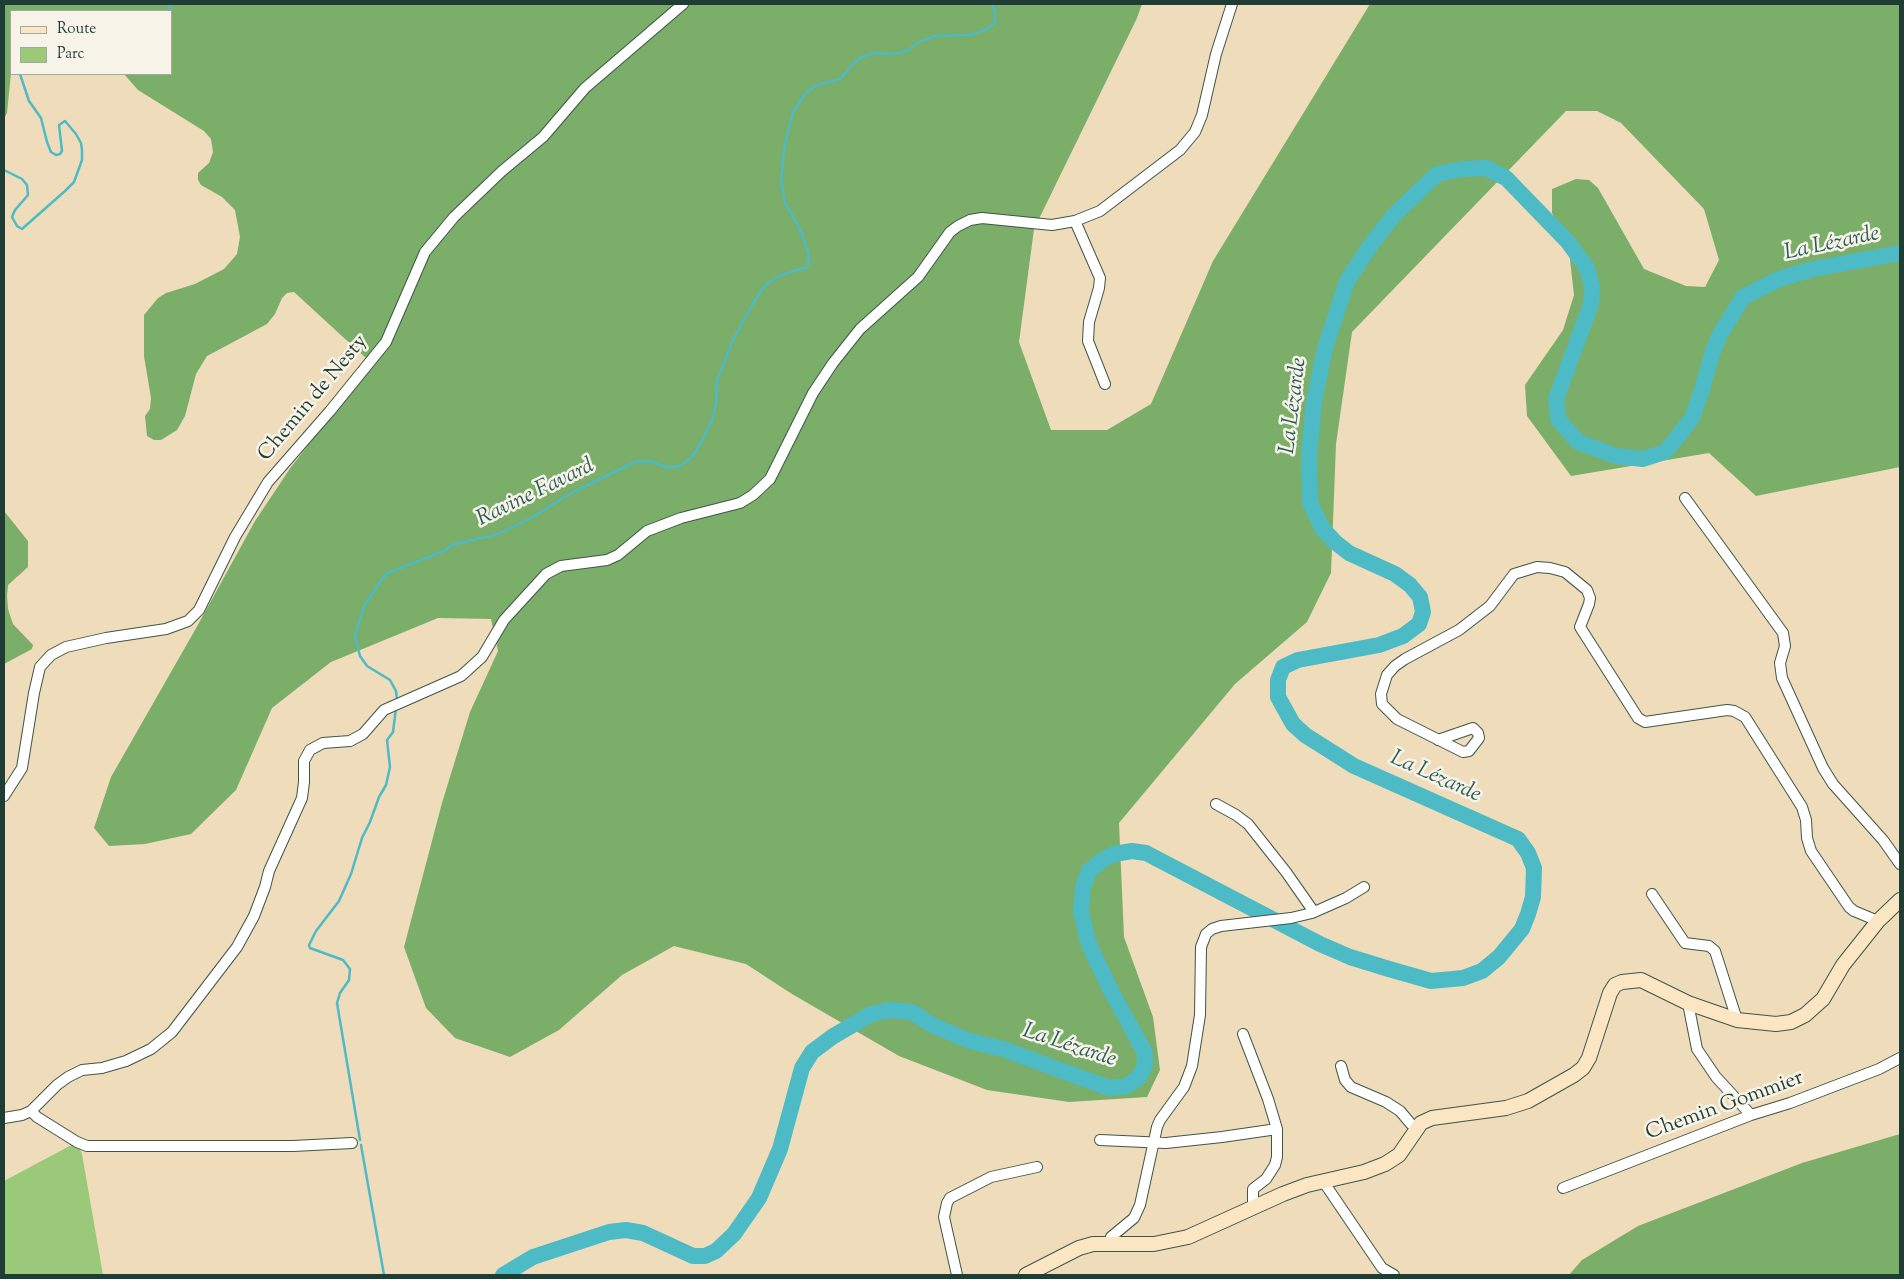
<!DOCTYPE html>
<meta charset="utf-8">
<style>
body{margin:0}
#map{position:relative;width:1904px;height:1279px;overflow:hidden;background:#eedcba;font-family:"Sorts Mill Goudy",serif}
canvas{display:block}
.frame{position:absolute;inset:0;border:5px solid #1f3d34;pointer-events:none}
.legend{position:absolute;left:10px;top:10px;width:162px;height:65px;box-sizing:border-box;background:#f7f3e8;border:1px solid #a1aaa0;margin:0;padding:6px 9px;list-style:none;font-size:15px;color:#1f3d34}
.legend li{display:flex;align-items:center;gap:10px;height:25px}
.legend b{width:25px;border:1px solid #a1aaa0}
</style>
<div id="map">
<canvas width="1904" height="1279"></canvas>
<div class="frame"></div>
<ul class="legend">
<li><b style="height:6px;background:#fbe6c4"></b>Route</li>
<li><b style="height:14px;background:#9aca79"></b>Parc</li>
</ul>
</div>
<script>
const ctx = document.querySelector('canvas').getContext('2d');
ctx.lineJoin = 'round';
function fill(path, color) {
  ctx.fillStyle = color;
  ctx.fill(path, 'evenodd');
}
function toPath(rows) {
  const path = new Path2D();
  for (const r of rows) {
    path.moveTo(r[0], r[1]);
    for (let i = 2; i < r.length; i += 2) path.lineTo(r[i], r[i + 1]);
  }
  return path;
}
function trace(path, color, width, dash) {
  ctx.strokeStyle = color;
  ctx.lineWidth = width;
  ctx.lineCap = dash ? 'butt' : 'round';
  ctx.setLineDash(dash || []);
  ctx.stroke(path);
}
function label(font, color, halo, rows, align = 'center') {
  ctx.font = font + ' "Sorts Mill Goudy",serif';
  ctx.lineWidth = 5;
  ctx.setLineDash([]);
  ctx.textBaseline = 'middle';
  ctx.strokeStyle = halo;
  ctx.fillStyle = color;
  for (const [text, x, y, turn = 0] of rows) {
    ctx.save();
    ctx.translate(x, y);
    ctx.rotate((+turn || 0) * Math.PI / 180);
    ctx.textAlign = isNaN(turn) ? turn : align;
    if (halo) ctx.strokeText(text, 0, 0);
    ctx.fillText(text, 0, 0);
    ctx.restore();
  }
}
fill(toPath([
 [77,1142,82,1154,103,1275,4,1275,4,1181]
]), '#9aca79');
fill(toPath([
 [4,4,1142,4,1137,18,1034,229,1019,342,1051,430,1107,430,1151,404,1213,261,1370,4,1900,4,1900,467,1756,496,1709,453,1571,476,1527,416,1525,385,1563,330,1574,295,1568,242,1552,213,1552,189,1576,179,1589,180,1598,188,1644,269,1686,286,1705,287,1719,260,1704,209,1621,123,1597,111,1566,111,1352,332,1336,444,1331,573,1307,622,1235,684,1119,823,1124,937,1153,1017,1160,1070,1147,1097,1069,1102,987,1090,899,1056,792,994,746,964,674,946,622,975,559,1030,510,1057,455,1038,426,1008,404,947,442,803,470,712,498,651,491,619,438,618,331,662,272,708,236,790,191,834,145,844,109,846,94,828,111,777,195,630,255,521,291,467,366,371,367,359,294,292,287,293,282,298,275,314,267,324,207,356,196,374,185,416,177,430,161,440,154,440,147,436,145,416,150,409,151,398,144,356,144,315,158,298,166,293,195,284,224,269,237,254,240,237,235,210,222,197,201,185,198,180,198,173,209,163,213,152,211,139,204,131,138,90,124,74,171,74,171,11,11,11,11,73,7,113,4,119],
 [4,511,28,541,28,567,8,585,7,596,8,609,13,624,33,645,32,649,4,664],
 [1900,1134,1900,1275,1569,1275,1582,1260,1638,1226,1802,1163]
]), '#7bae69');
trace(toPath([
 [170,11,170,4],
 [4,170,22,179,27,185,28,195,15,210,12,217,17,226,22,229,65,191,74,182,82,160,82,150,81,143,76,134,65,121,59,125,62,151,60,154,56,155,51,152,47,142,41,118,29,101,20,74],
 [397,700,396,691,390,680,367,666,360,656,355,636,364,606,383,578,388,573,446,550,452,545,498,534,533,517,573,492,635,462,649,461,666,467,674,467,682,465,692,457,702,441,712,420,716,403,717,381,732,342,752,305,762,289,772,280,781,275,807,267,809,263,808,252,799,227,785,203,781,179,785,143,793,112,805,94,815,86,840,79,858,59,872,53,895,54,908,50,921,41,935,36,968,35,986,30,995,23,995,12,992,4],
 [360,1140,337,1003,340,993,349,980,350,969,343,960,310,948,309,945,316,931,339,901,351,874,362,838,370,822,379,797,386,785,390,767,387,740,393,732,396,708],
 [361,1145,384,1275]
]), '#4dbbc6', 2.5);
trace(toPath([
 [503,1275,533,1257,609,1232,626,1230,643,1233,693,1256,705,1256,716,1251,734,1234,759,1198,780,1149,802,1068,812,1052,832,1037,871,1014,890,1010,912,1012,932,1025,970,1041,1003,1049,1109,1088,1127,1086,1139,1077,1145,1065,1145,1053,1109,987,1088,942,1081,911,1083,887,1089,871,1101,861,1114,854,1132,851,1146,853,1320,944,1350,957,1389,969,1431,981,1463,978,1482,971,1499,957,1522,929,1528,914,1533,897,1534,868,1528,853,1518,839,1354,766,1305,735,1293,724,1278,697,1278,680,1283,667,1298,660,1379,645,1403,636,1419,624,1423,612,1420,597,1410,585,1395,574,1349,553,1335,542,1322,528,1310,502,1309,456,1314,402,1325,348,1347,281,1372,243,1395,214,1437,174,1463,169,1486,168,1506,178,1568,242,1587,268,1592,286,1591,304,1556,399,1558,419,1578,442,1616,456,1643,459,1665,452,1675,440,1692,418,1702,390,1711,357,1719,336,1743,297,1779,279,1813,269,1900,253]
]), '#4dbbc6', 16);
const minor = toPath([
 [1075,221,1100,278,1099,288,1089,322,1088,341,1105,384],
 [1685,498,1783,633,1785,646,1780,663,1782,678,1823,768,1833,784,1883,840,1900,864],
 [1438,740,1473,728,1478,733,1479,738,1469,751,1463,752,1397,719,1382,704,1381,694,1387,675,1395,666,1405,659,1459,630,1490,606,1514,574,1537,567,1550,568,1565,572,1587,590,1590,598,1589,604,1580,627,1638,718,1645,722,1727,710,1734,711,1745,717,1802,807,1806,820,1807,838,1811,851,1849,907,1854,911,1878,921],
 [4,796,22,768,34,693,40,667,51,655,66,647,106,638,166,629,188,621,199,610,235,537,268,482,330,411,386,342,425,252,454,217,502,171,543,137,585,88,683,4],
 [1216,804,1236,815,1248,824,1286,872,1314,912],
 [1652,894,1685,943,1709,946,1715,951,1737,1020],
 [1688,1003,1697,1049,1716,1077,1751,1115],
 [1243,1034,1268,1099,1277,1129,1277,1157,1275,1165,1266,1179,1253,1189,1253,1209],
 [1341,1066,1345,1080,1351,1087,1386,1102,1400,1111,1411,1124,1418,1128],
 [31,1111,37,1117,77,1142,87,1146,293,1146,352,1143],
 [4,1118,22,1115,31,1111,57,1085,68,1077,82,1070,102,1068,126,1061,151,1049,172,1032,237,947,254,916,265,887,269,871,302,798,304,782,304,761,310,750,323,743,350,741,363,734,384,710,461,676,482,657,504,620,546,574,561,566,607,560,618,555,647,531,681,518,740,503,753,495,770,479,813,393,833,363,860,329,918,277,950,232,958,226,970,220,982,218,1052,225,1075,221,1100,211,1180,150,1195,132,1202,115,1216,54,1232,4],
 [1100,1140,1166,1143,1222,1137,1277,1129],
 [1323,1181,1382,1268,1394,1275],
 [1563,1188,1751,1115,1790,1103,1879,1069,1900,1058],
 [1109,1243,1111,1237,1134,1218,1140,1205,1157,1127,1160,1120,1184,1087,1192,1066,1200,1015,1201,947,1206,934,1212,929,1221,926,1291,918,1312,913,1346,898,1364,887],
 [957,1275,944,1217,947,1203,950,1198,991,1177,1037,1167]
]);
const secondary = toPath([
 [1026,1275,1079,1248,1093,1244,1154,1244,1188,1237,1283,1194,1307,1185,1364,1172,1385,1164,1399,1155,1421,1123,1432,1118,1506,1108,1528,1101,1574,1075,1583,1068,1589,1058,1610,993,1615,985,1622,982,1641,980,1688,1003,1737,1020,1776,1024,1791,1022,1805,1015,1823,999,1843,965,1878,921,1900,900]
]);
trace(minor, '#3e5548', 12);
trace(secondary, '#3e5548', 16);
trace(minor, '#fff', 10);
trace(secondary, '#fbe6c4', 14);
label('21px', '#1f3d34', '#f7f3e8', [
 ["Chemin de Nesty",314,399,-50],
 ["Chemin Gommier",1725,1107,-20]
]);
label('italic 22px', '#2a5c58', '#f7f3e8', [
 ["La Lézarde",1832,245,-12],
 ["La Lézarde",1295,406,-83],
 ["Ravine Favard",536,494,-26],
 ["La Lézarde",1435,778,24],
 ["La Lézarde",1069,1047,18]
]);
</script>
